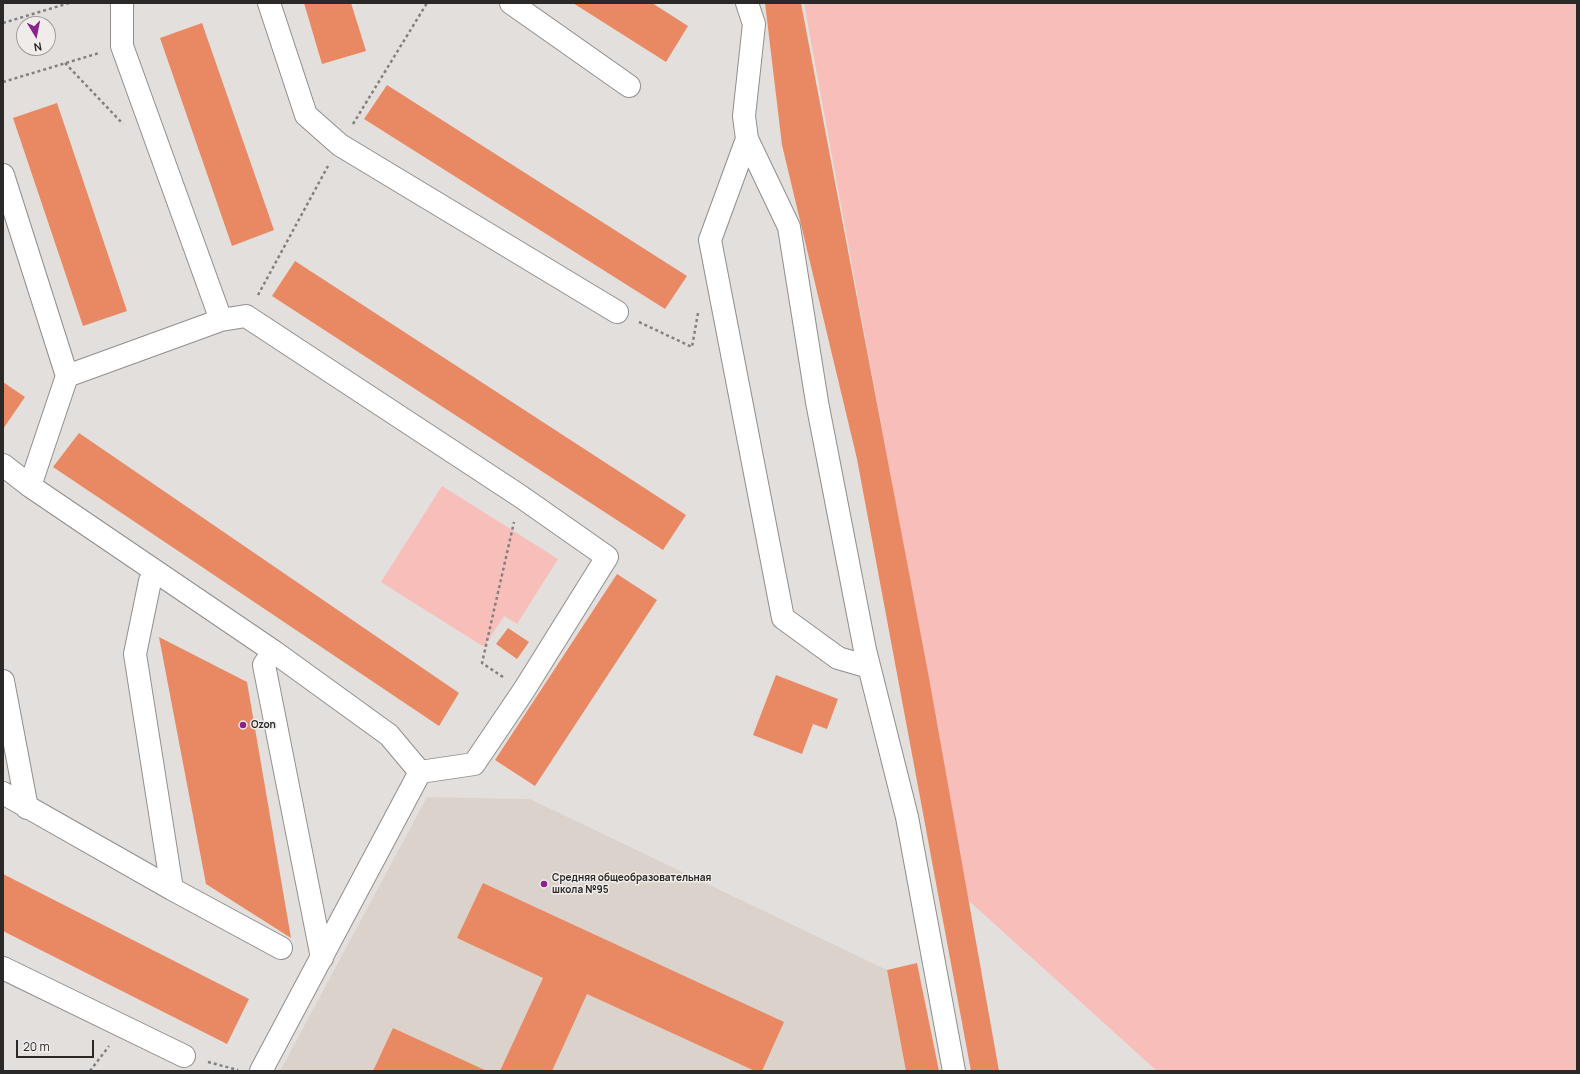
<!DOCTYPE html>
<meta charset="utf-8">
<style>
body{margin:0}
#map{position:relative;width:1580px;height:1074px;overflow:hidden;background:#e2dfdd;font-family:Manrope,sans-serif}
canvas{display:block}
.frame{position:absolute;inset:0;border:4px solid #2a2928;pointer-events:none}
.north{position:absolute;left:16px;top:16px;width:40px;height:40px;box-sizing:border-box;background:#efecea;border:1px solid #a09e9c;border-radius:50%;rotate:170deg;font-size:11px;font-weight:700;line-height:16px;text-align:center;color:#2a2928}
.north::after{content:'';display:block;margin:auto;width:14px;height:18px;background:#89248b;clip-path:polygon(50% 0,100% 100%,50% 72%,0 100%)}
.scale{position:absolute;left:16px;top:1040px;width:78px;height:18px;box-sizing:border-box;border:2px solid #2a2928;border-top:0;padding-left:5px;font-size:12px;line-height:14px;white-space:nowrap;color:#2a2928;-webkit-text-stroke:3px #efecea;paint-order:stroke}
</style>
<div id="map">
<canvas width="1580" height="1074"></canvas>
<div class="frame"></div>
<div class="north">N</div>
<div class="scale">20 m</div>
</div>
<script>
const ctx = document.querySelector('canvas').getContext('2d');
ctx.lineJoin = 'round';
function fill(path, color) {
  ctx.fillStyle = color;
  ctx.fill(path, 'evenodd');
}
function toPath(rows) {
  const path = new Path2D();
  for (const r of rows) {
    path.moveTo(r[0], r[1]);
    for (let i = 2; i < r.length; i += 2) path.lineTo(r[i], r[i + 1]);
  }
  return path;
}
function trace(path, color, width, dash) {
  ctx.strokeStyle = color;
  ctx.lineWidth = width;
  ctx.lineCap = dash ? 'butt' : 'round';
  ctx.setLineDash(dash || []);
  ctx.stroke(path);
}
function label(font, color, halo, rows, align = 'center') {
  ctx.font = font + ' Manrope,sans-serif';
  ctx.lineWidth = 3;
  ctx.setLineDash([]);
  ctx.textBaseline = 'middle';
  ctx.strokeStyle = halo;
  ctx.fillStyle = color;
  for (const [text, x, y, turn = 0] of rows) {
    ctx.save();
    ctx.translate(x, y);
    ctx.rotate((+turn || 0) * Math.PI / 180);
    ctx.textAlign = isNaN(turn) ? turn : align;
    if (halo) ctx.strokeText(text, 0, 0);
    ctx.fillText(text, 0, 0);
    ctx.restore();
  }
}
fill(toPath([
 [427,797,530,799,887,970,906,1071,280,1071]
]), '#dbd3cb');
fill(toPath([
 [804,3,1577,3,1577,1071,1157,1071,968,900],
 [442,486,558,559,517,624,504,616,484,647,381,582]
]), '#f8beb9');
fill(toPath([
 [304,3,351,3,366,51,322,64],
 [573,3,652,3,688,26,666,62],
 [765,3,801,3,929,678,999,1071,971,1071,857,459,782,145],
 [202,23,274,230,232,246,160,38],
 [387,85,687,276,665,309,364,119],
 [57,103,127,311,83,326,13,118],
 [295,261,686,515,663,550,272,296],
 [3,382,25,397,3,429],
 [79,433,459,693,439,726,53,467],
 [617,574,657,600,535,786,495,760],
 [508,628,529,642,517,659,496,644],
 [159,637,247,682,291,938,206,884],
 [776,675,838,699,827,729,813,724,802,754,753,735],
 [3,874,249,999,227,1044,3,931],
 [483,883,784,1022,762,1071,755,1071,587,994,552,1071,500,1071,543,978,457,938],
 [917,963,939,1071,906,1071,887,970],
 [393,1028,487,1071,373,1071]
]), '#e98963');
const minor = toPath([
 [122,3,122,46,221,320,246,316,520,496,607,557,524,690,474,764,420,772],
 [269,3,306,115,340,145,617,312],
 [511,3,629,86],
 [747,3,754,24,744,116,747,139,789,227,817,402,865,650,907,817,954,1071],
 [747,139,710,240,783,618,838,658,869,667],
 [3,175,67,376,221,320],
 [67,376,30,486,273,651,389,735,420,772,261,1071],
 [3,465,30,486],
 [156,572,150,581,135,654,172,889,281,948],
 [273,651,264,665,322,958],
 [3,681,27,808],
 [3,793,172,889],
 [3,968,184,1056]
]);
trace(minor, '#918e8c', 24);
trace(toPath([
 [3,23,69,3],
 [65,63,123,124],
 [3,82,99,53],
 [353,124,427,3],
 [258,295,328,166],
 [639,322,692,347,698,313],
 [503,677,482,663,514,522],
 [208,1062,238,1070],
 [90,1071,109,1046]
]), '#83817f', 2.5, [3, 3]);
trace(minor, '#fff', 22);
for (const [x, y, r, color] of [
 [243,725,4,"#89248b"],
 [544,884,4,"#89248b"]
]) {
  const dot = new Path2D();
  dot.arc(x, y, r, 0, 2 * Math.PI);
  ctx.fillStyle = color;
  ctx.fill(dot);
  trace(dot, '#efecea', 1.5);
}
label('bold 10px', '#2a2928', '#efecea', [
 ["Ozon",251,725],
 ["Средняя общеобразовательная",552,878],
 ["школа №95",552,890]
], 'left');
</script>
